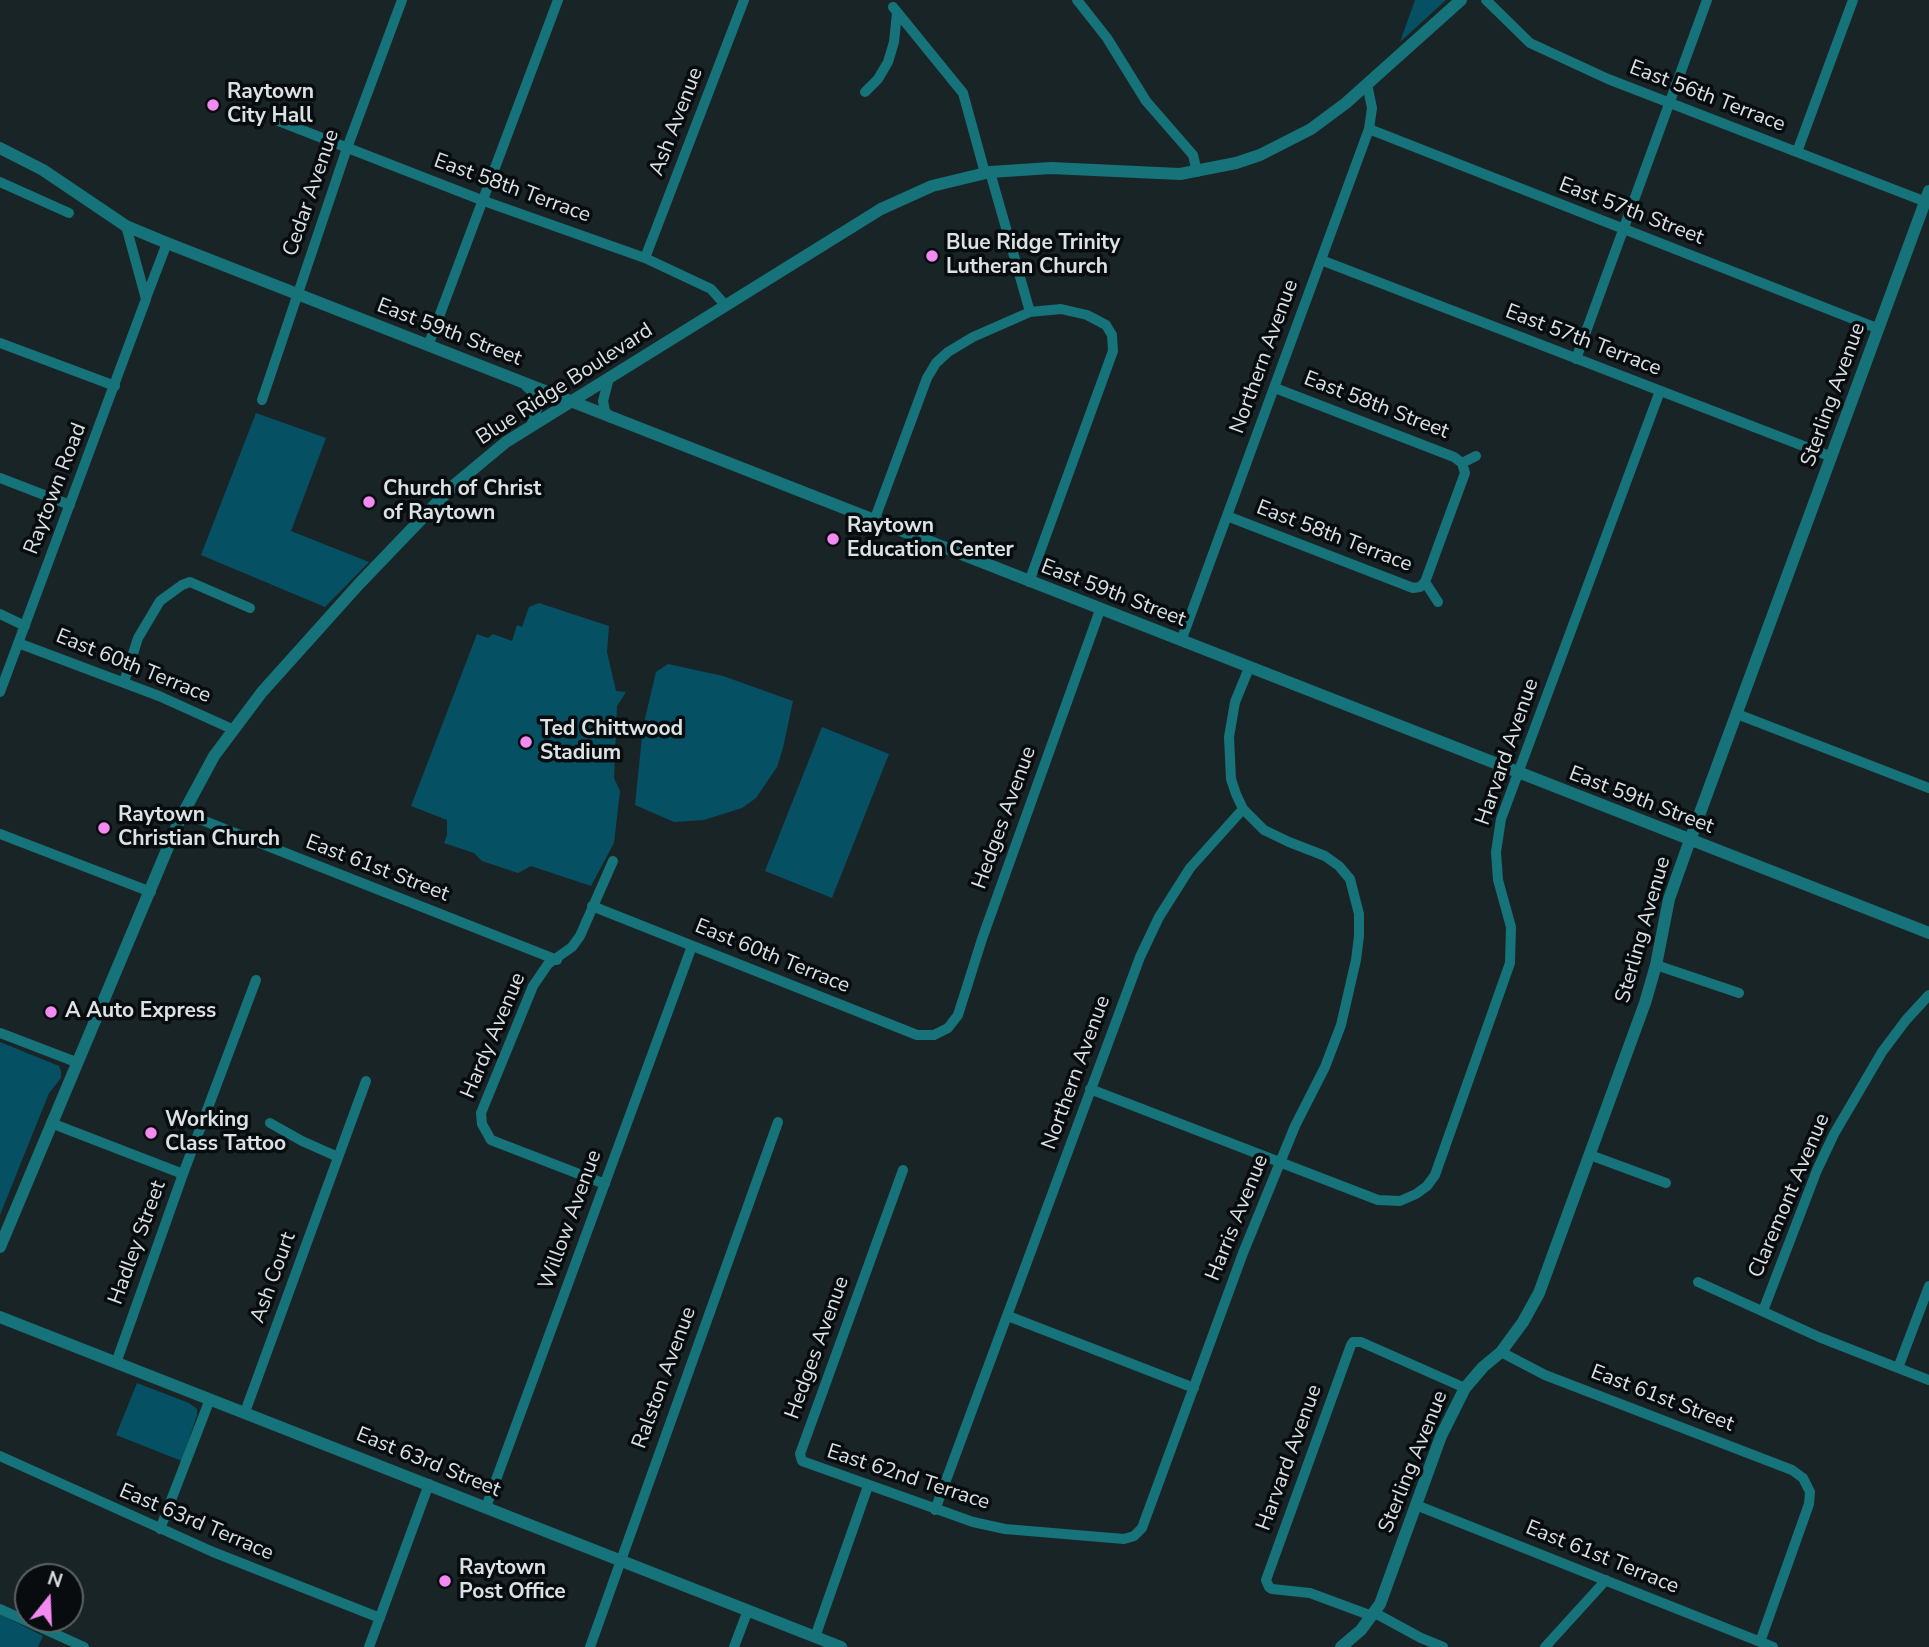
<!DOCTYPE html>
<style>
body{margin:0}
#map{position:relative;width:1929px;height:1647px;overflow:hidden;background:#192427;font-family:"Nunito Sans",sans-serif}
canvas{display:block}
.north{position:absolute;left:14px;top:1563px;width:70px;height:70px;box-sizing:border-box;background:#080c0e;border:2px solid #5c6264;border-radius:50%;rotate:18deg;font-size:19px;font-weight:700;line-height:28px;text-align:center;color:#dbe2e4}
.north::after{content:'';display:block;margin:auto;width:24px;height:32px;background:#f38af2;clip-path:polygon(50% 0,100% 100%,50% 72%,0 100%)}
</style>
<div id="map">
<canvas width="1929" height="1647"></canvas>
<div class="north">N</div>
</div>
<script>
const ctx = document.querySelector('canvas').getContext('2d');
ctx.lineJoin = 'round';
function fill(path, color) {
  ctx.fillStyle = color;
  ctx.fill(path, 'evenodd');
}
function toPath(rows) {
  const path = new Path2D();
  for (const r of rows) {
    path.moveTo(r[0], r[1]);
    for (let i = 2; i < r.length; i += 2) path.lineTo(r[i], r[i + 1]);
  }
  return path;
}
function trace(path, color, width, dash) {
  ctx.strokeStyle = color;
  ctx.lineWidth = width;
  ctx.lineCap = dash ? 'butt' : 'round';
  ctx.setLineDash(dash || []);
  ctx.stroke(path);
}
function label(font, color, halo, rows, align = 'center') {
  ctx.font = font + ' "Nunito Sans",sans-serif';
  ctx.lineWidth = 7;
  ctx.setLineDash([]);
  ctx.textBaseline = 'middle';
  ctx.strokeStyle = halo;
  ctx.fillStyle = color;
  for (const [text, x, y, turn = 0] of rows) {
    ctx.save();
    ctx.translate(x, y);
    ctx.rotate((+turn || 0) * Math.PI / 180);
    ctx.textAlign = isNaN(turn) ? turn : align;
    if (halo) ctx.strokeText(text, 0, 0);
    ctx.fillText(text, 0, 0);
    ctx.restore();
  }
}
fill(toPath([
 [1415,0,1446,0,1400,42],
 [256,413,326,438,291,531,369,562,325,607,201,555],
 [539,603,609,626,607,652,616,691,626,692,617,706,614,778,620,791,614,843,591,886,531,866,518,873,482,861,474,853,444,843,447,835,447,820,411,806,477,634,488,638,493,634,512,641,517,625,522,627,529,607],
 [668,664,723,676,793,701,783,748,777,767,756,798,742,808,704,820,674,822,635,805,643,727,656,672],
 [822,727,889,754,832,898,765,871],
 [0,1042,59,1066,61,1071,61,1078,49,1093,0,1215],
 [137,1383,189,1403,197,1409,197,1415,182,1461,116,1435],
 [0,1614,43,1636,38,1647,0,1647]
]), '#065064');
trace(toPath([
 [1077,0,1107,38,1146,101,1193,155,1197,172],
 [1486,0,1530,43,1608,79,1929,203],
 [893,7,963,93,985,173],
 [865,92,878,79,888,62,894,42,897,13],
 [276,120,484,201,645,258,711,289,726,306],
 [1369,129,1879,329],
 [1797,152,1853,0],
 [990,172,1030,312],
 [0,182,69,213],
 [645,258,744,0],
 [1321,260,1832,457],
 [146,298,167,243],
 [0,343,115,386],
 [428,346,558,0],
 [1576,359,1707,0],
 [609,378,603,401,605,411,611,418],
 [526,386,537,396,538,406,531,426],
 [1275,388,1454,457,1462,463],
 [262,400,347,148,402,0],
 [1462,463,1476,456],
 [0,478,70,505],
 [1227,516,1413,588,1420,587,1425,582],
 [874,521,927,378,936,363,948,352,973,337,1030,312,1061,309,1087,315,1106,325,1112,335,1113,351,1029,582],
 [1438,602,1425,582,1465,473,1462,463],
 [0,614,25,626],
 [1181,641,1369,129,1372,108,1367,84],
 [18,643,159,696,232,729],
 [124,682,138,638,160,601,182,585,190,582,250,608],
 [0,692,146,299,126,226],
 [1737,714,1929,788],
 [184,813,557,960],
 [0,834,151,892],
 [592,906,917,1035,934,1035,948,1028,958,1015,982,939,1100,610],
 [1656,965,1739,993],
 [0,1033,76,1062],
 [1090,1089,1378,1200,1400,1201,1416,1194,1427,1186,1435,1175,1510,963,1511,927,1498,880,1496,852,1501,819,1660,391],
 [51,1123,183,1174],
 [270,1123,302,1141,338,1157],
 [1590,1155,1666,1183],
 [903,1170,800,1454,802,1461,973,1522,1005,1529,1124,1539,1134,1536,1142,1528,1243,1253,1295,1126,1325,1067,1341,1025,1356,960,1359,936,1359,914,1350,879,1339,866,1325,856,1289,842,1264,830,1243,809,1236,794,1231,779,1229,737,1235,702,1249,668],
 [605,1184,491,1140,482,1124,481,1113,533,986,548,964,572,947,580,936,613,861],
 [1698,1282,1819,1337,1929,1380],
 [1763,1311,1817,1170,1834,1134,1882,1052,1906,1020,1929,995],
 [1008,1316,1194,1388],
 [1501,1352,1545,1375,1792,1470,1803,1478,1810,1492,1809,1504,1760,1642],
 [116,1363,183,1174,256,980],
 [1898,1368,1929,1286],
 [245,1412,366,1081],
 [0,1456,213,1552,380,1618],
 [1416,1505,1773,1647],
 [486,1507,692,946],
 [935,1510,1140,957,1159,917,1190,868,1243,809],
 [160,1529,210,1399],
 [0,1609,84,1647],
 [1375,1613,1421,1638,1443,1647],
 [1372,1616,1310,1593,1272,1589,1269,1587,1266,1580,1351,1345,1353,1342,1361,1342,1465,1388],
 [815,1637,868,1486],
 [369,1647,429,1484],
 [590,1647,778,1122],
 [734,1647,748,1610],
 [1545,1647,1606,1580]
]), '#157379', 10);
trace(toPath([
 [0,148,43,170,126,226,167,243,1929,933],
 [0,1247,179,821,214,756,262,692,359,584,453,486,506,442,881,209,932,186,990,172,1051,168,1180,174,1236,163,1260,155,1311,129,1346,103,1461,0],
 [0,1317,841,1647],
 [1341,1647,1361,1630,1380,1604,1441,1436,1465,1388,1483,1367,1501,1352,1523,1322,1539,1293,1645,1003,1656,965,1669,899,1690,840,1929,191]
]), '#157379', 12);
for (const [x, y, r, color] of [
 [213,105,7,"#f38af2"],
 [932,256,7,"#f38af2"],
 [369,502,7,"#f38af2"],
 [833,539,7,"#f38af2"],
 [526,742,7,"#f38af2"],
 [104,828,7,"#f38af2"],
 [51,1012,7,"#f38af2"],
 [151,1133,7,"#f38af2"],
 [445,1581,7,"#f38af2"]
]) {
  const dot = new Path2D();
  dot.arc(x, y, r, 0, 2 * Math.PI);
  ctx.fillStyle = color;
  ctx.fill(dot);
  trace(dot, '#080c0e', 2.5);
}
label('bold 21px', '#dbe2e4', '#080c0e', [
 ["Raytown",227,93],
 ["City Hall",227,117],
 ["Blue Ridge Trinity",946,244],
 ["Lutheran Church",946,268],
 ["Church of Christ",383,490],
 ["of Raytown",383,514],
 ["Raytown",847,527],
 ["Education Center",847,551],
 ["Ted Chittwood",540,730],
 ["Stadium",540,754],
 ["Raytown",118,816],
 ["Christian Church",118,840],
 ["A Auto Express",65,1012],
 ["Working",165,1121],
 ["Class Tattoo",165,1145],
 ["Raytown",459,1569],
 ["Post Office",459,1593]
], 'left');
label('21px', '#dbe2e4', '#080c0e', [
 ["East 56th Terrace",1707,97,21],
 ["Ash Avenue",677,122,-69],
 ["East 58th Terrace",512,189,20],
 ["Cedar Avenue",312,193,-71],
 ["East 57th Street",1631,212,21],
 ["East 59th Street",449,333,21],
 ["East 57th Terrace",1583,341,21],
 ["Northern Avenue",1265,357,-70],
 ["Blue Ridge Boulevard",565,385,-33],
 ["Sterling Avenue",1834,395,-70],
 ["East 58th Street",1376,406,21],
 ["Raytown Road",56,489,-69],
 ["East 58th Terrace",1334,537,21],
 ["East 59th Street",1113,594,21],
 ["East 60th Terrace",133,667,22],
 ["Harvard Avenue",1508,752,-71],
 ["East 59th Street",1641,801,21],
 ["Hedges Avenue",1005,818,-70],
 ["East 61st Street",377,869,21],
 ["Sterling Avenue",1644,930,-74],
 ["East 60th Terrace",772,957,22],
 ["Hardy Avenue",494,1036,-67],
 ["Northern Avenue",1077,1073,-70],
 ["Claremont Avenue",1790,1196,-67],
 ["Harris Avenue",1238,1218,-68],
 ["Willow Avenue",571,1220,-70],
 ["Hadley Street",138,1243,-70],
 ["Ash Court",274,1278,-70],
 ["Hedges Avenue",818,1348,-70],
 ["Ralston Avenue",665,1378,-70],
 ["East 61st Street",1662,1399,21],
 ["Harvard Avenue",1290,1458,-70],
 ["Sterling Avenue",1414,1462,-68],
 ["East 63rd Street",428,1463,22],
 ["East 62nd Terrace",908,1478,18],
 ["East 63rd Terrace",196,1523,23],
 ["East 61st Terrace",1602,1558,22]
]);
</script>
